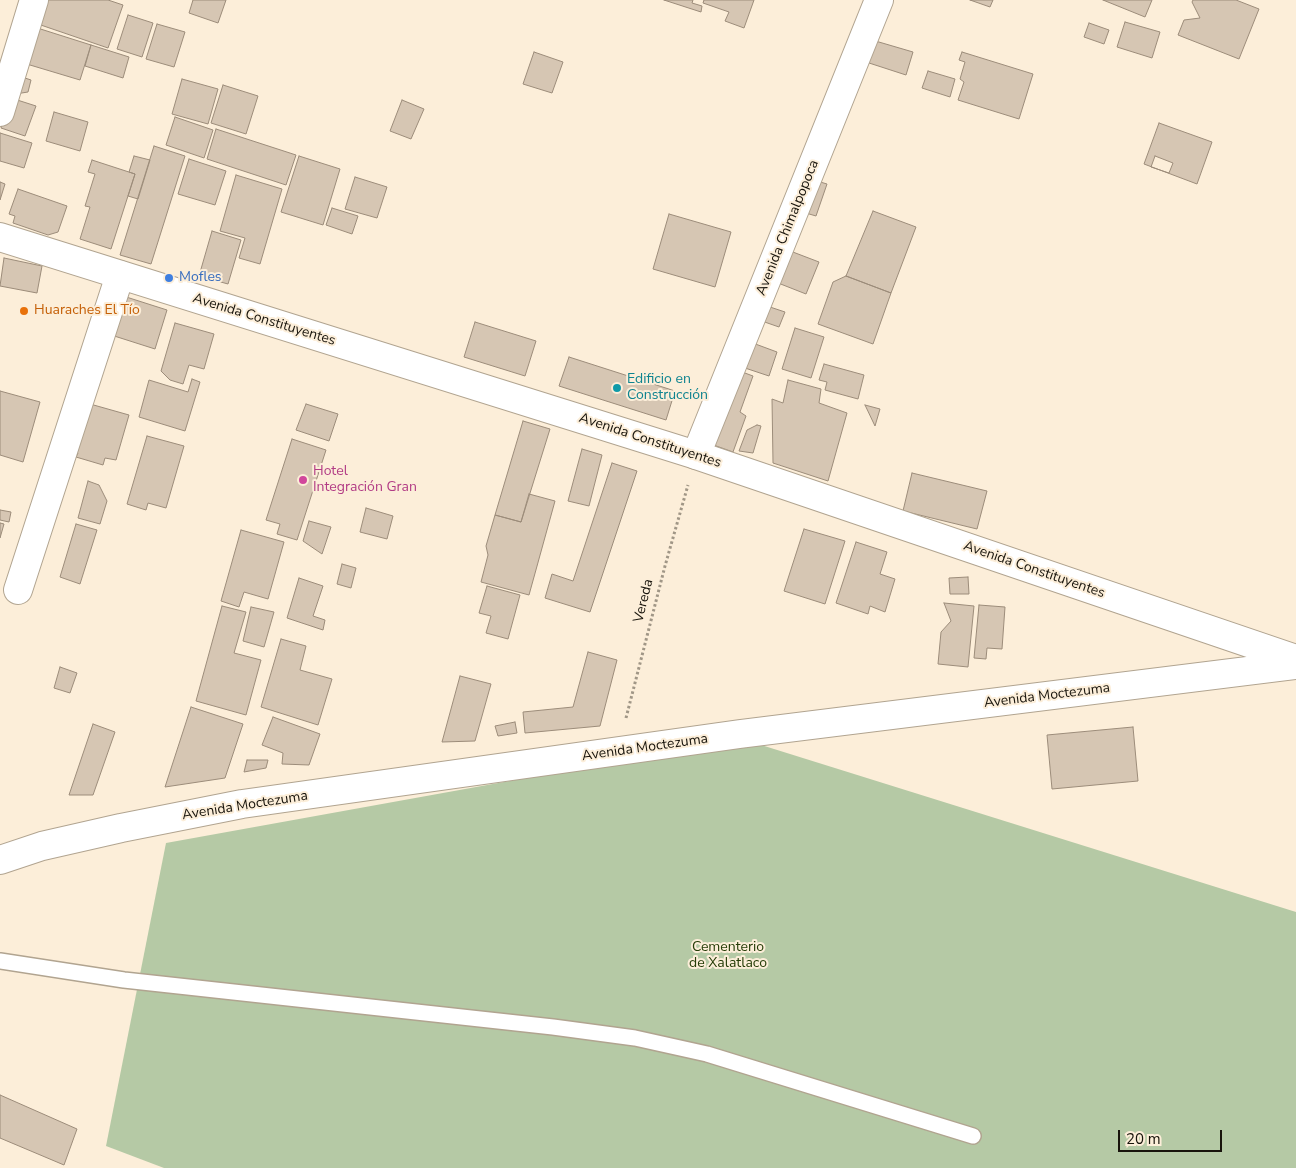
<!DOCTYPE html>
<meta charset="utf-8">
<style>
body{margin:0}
#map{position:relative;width:1296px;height:1168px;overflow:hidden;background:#fceed9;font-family:"Nunito Sans",sans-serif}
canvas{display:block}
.scale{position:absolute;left:1118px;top:1130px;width:104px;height:22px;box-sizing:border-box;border:2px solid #18140c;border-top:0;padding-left:6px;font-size:15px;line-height:18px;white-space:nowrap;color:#18140c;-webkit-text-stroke:4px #fceed9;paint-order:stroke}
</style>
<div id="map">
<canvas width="1296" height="1168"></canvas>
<div class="scale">20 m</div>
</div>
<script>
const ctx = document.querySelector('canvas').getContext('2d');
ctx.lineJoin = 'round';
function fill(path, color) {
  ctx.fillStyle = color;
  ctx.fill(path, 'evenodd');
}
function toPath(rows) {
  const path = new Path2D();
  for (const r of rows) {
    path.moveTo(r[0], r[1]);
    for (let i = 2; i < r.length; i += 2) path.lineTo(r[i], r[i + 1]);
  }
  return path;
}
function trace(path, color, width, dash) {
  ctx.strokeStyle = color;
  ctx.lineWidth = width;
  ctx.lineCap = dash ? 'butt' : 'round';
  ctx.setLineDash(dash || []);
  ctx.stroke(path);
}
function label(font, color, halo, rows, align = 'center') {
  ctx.font = font + ' "Nunito Sans",sans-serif';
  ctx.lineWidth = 4;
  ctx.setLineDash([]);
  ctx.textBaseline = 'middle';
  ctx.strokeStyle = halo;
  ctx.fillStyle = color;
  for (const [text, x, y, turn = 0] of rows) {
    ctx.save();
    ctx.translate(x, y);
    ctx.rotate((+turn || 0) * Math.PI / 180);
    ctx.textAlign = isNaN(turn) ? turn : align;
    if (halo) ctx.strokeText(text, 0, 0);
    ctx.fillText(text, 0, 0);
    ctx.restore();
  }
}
fill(toPath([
 [742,739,1296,912,1296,1168,164,1168,106,1146,166,843]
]), '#b5c9a5');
const building = toPath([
 [39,0,108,0,123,5,108,48,32,22,39,0],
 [193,0,226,0,218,23,189,13,193,0],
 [664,0,693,0,692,3,702,6,701,12,664,0],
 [704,0,754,0,744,28,725,21,729,12,703,3,704,0],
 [970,0,993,0,990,7,970,0],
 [1103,0,1152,0,1145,17,1103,0],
 [1193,0,1236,0,1259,9,1239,59,1178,35,1184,20,1200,18,1192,2,1193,0],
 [128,15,153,23,142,57,117,49,128,15],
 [1125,22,1160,32,1152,58,1117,47,1125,22],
 [1089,23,1109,30,1104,44,1084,37,1089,23],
 [157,24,185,32,174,67,146,59,157,24],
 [31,26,91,45,80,80,20,62,31,26],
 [872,40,913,52,906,75,866,62,872,40],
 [91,45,129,57,123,78,85,66,91,45],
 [534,52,563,62,552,93,523,84,534,52],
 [962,52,1033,74,1019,119,958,100,964,82,960,79,965,62,959,60,962,52],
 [928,71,955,79,950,97,922,88,928,71],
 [16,75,31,80,28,92,9,95,16,75],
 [182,79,218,89,208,124,172,114,182,79],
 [223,85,258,96,246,134,211,123,223,85],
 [11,98,36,106,25,136,1,128,11,98],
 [402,100,424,109,411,139,390,131,402,100],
 [54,112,88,122,80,151,46,141,54,112],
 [175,117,213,130,204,158,166,145,175,117],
 [1159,123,1212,142,1197,184,1144,164,1159,123],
 [216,129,296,155,286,185,207,159,216,129],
 [0,133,32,143,24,168,0,161,0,133],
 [154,146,185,156,151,264,120,255,154,146],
 [134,156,150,160,138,199,128,196,135,174,129,172,134,156],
 [299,156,340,169,323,225,281,212,299,156],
 [1155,156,1173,163,1169,173,1151,167,1155,156],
 [189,159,226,171,215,205,178,194,189,159],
 [92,160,135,174,111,249,80,239,90,207,85,206,95,174,88,172,92,160],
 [236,175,282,189,260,264,239,258,245,238,220,231,236,175],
 [355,177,387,187,377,218,345,209,355,177],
 [810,179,827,184,816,216,799,211,810,179],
 [0,182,5,184,0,200,0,182],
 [18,189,67,206,58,232,48,235,13,223,15,216,9,214,18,189],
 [332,208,358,216,352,234,326,225,332,208],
 [873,211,916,227,891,293,846,276,873,211],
 [669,214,731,232,715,287,653,269,669,214],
 [212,231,241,240,228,284,199,276,212,231],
 [785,249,819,262,806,294,773,281,785,249],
 [4,258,42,266,37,293,0,286,4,258],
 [846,276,891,293,873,344,818,324,833,282,846,276],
 [120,295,167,310,155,349,108,334,120,295],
 [761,304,785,312,779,327,756,319,761,304],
 [475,322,536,341,525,376,464,357,475,322],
 [175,323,214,334,204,369,189,365,183,384,170,380,161,371,175,323],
 [795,328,824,337,811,378,782,369,795,328],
 [750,342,777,352,769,376,742,367,750,342],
 [569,357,675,391,666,420,559,386,569,357],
 [824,364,864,375,858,399,825,390,827,382,819,380,824,364],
 [734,369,753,376,740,412,746,416,733,452,708,443,734,369],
 [192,379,200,382,185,431,139,417,149,380,188,392,192,379],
 [788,380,821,389,819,403,847,413,828,481,773,463,772,399,783,403,788,380],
 [0,391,40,402,23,462,0,455,0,391],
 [83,402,129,415,116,460,105,458,103,465,76,457,78,453,69,450,83,402],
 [306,404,338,414,329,441,296,430,306,404],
 [865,405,880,409,875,426,865,405],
 [523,421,550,429,521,522,495,515,523,421],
 [757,425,761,426,753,453,739,451,747,430,757,425],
 [147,436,184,446,166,508,148,503,146,510,127,504,147,436],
 [292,439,326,450,297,540,277,534,280,524,266,520,292,439],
 [582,449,602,455,589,506,568,501,582,449],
 [612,463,637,471,590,612,545,598,552,574,573,581,612,463],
 [912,473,987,491,977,529,903,511,912,473],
 [88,481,99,485,107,501,100,524,78,518,88,481],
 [529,494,555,501,529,595,481,582,488,555,486,546,495,515,521,522,529,494],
 [366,508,393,516,387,539,360,532,366,508],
 [0,510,11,512,9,522,0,520,0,510],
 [309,521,331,527,322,554,303,541,309,521],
 [0,523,4,524,0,538,0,523],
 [76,524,97,530,80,584,60,577,76,524],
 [804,529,845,541,825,604,784,591,804,529],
 [241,530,284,542,268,599,244,592,239,607,221,601,241,530],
 [856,542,887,552,880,574,895,579,885,612,870,606,868,614,836,603,856,542],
 [342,564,356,568,351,588,337,584,342,564],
 [968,577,969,594,950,594,949,578,968,577],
 [299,578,323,586,313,616,325,620,323,630,287,618,299,578],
 [487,586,520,595,508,639,486,633,491,616,479,613,487,586],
 [944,603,974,606,968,667,938,664,941,632,951,621,944,603],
 [979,605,1005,607,1002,649,987,648,986,659,974,658,979,605],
 [222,606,246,612,234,653,261,660,246,715,196,701,222,606],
 [251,607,274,612,264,647,243,641,251,607],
 [281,639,306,646,300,670,332,679,318,725,261,707,281,639],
 [588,652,617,660,600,726,525,733,523,712,573,707,588,652],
 [60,667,77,673,70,693,54,688,60,667],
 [460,676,491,684,475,741,442,742,460,676],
 [191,707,243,724,225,778,165,787,191,707],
 [273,717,320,734,309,765,282,764,283,753,262,745,273,717],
 [515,722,517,733,498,736,495,726,515,722],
 [93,724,115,732,93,795,69,795,93,724],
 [1133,727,1138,781,1052,789,1047,735,1133,727],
 [247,760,268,760,266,768,244,772,247,760],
 [0,1095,77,1129,64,1165,0,1138,0,1095]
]);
fill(building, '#d6c6b3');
trace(building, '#9c8c7a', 1);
const lane = toPath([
 [0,961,124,980,553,1027,635,1038,707,1054,973,1136]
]);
const street = toPath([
 [0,112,34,0],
 [696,455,879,0],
 [18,590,120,275]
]);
const secondary = toPath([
 [0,237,696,455,1296,659],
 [0,860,42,846,121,828,242,804,740,734,1296,665]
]);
trace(lane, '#b1a490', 18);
trace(street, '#b1a490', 30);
trace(secondary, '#b1a490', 30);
trace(toPath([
 [626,718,665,566,688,485]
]), '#a09686', 3, [2.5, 2.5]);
trace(lane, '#fff', 15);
trace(street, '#fff', 28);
trace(secondary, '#fff', 28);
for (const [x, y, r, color] of [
 [169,278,5,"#3f7fe0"],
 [24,311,5,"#e8710a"],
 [617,388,5,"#0f9aa8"],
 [303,480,5,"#d1479c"]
]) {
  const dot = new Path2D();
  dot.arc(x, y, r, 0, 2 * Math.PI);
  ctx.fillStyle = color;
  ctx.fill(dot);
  trace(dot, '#fceed9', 2);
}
label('14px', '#18140c', '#fceed9', [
 ["Avenida Chimalpopoca",788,228,-68],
 ["Avenida Constituyentes",264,320,17],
 ["Avenida Constituyentes",650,441,18],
 ["Avenida Constituyentes",1034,570,19],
 ["Vereda",644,601,-76],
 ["Avenida Moctezuma",1047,696,-7],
 ["Avenida Moctezuma",645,748,-8],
 ["Avenida Moctezuma",245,806,-9]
]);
label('14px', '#366cbe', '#fceed9', [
 ["Mofles",179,278]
], 'left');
label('14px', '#c56008', '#fceed9', [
 ["Huaraches El Tío",34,311]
], 'left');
label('14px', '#0d838f', '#fceed9', [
 ["Edificio en",627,380],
 ["Construcción",627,396]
], 'left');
label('14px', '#b23c85', '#fceed9', [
 ["Hotel",313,472],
 ["Integración Gran",313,488]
], 'left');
label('14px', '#253c07', '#fceed9', [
 ["Cementerio",728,948],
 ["de Xalatlaco",728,964]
]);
</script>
